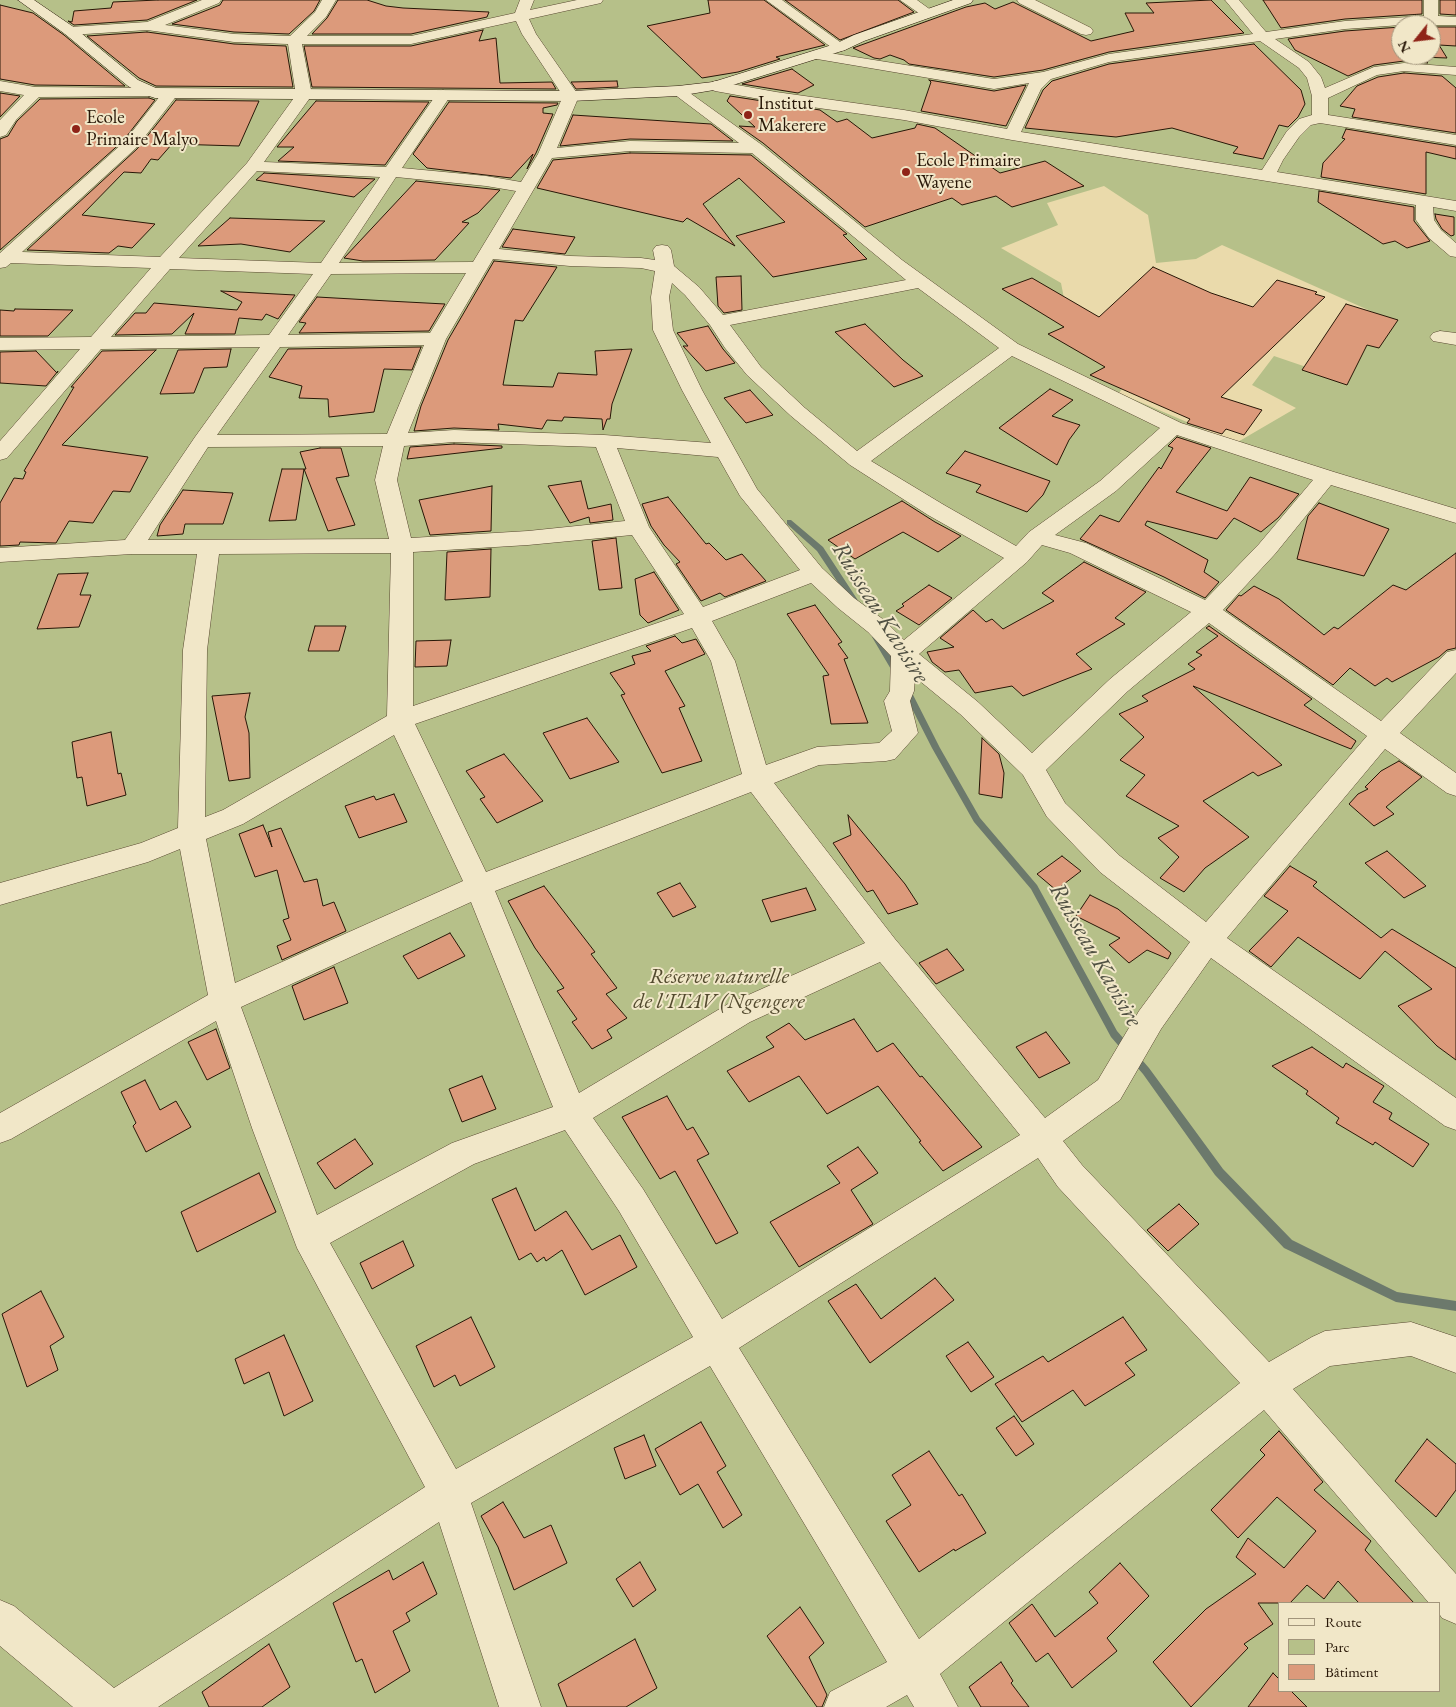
<!DOCTYPE html>
<meta charset="utf-8">
<style>
body{margin:0}
#map{position:relative;width:1456px;height:1707px;overflow:hidden;background:#eadaab;font-family:"EB Garamond",serif}
canvas{display:block}
.legend{position:absolute;left:1278px;top:1602px;width:162px;height:90px;box-sizing:border-box;background:#f1e7c8;border:1px solid #a1947b;margin:0;padding:6px 9px;list-style:none;font-size:15px;color:#281707}
.legend li{display:flex;align-items:center;gap:10px;height:25px}
.legend b{width:25px;border:1px solid #a1947b}
.north{position:absolute;left:1391px;top:15px;width:50px;height:50px;box-sizing:border-box;background:#f1e7c8;border:1px solid #a1947b;border-radius:50%;rotate:241deg;font-size:14px;font-weight:700;line-height:20px;text-align:center;color:#281707}
.north::after{content:'';display:block;margin:auto;width:18px;height:22px;background:#8f2418;clip-path:polygon(50% 0,100% 100%,50% 72%,0 100%)}
</style>
<div id="map">
<canvas width="1456" height="1707"></canvas>
<ul class="legend">
<li><b style="height:6px;background:#f1e7c8"></b>Route</li>
<li><b style="height:14px;background:#b6c089"></b>Parc</li>
<li><b style="height:14px;background:#dc9a7b"></b>Bâtiment</li>
</ul>
<div class="north">N</div>
</div>
<script>
const ctx = document.querySelector('canvas').getContext('2d');
ctx.lineJoin = 'round';
function fill(path, color) {
  ctx.fillStyle = color;
  ctx.fill(path, 'evenodd');
}
function toPath(rows) {
  const path = new Path2D();
  for (const r of rows) {
    path.moveTo(r[0], r[1]);
    for (let i = 2; i < r.length; i += 2) path.lineTo(r[i], r[i + 1]);
  }
  return path;
}
function trace(path, color, width, dash) {
  ctx.strokeStyle = color;
  ctx.lineWidth = width;
  ctx.lineCap = dash ? 'butt' : 'round';
  ctx.setLineDash(dash || []);
  ctx.stroke(path);
}
function label(font, color, halo, rows, align = 'center') {
  ctx.font = font + ' "EB Garamond",serif';
  ctx.lineWidth = 4;
  ctx.setLineDash([]);
  ctx.textBaseline = 'middle';
  ctx.strokeStyle = halo;
  ctx.fillStyle = color;
  for (const [text, x, y, turn = 0] of rows) {
    ctx.save();
    ctx.translate(x, y);
    ctx.rotate((+turn || 0) * Math.PI / 180);
    ctx.textAlign = isNaN(turn) ? turn : align;
    if (halo) ctx.strokeText(text, 0, 0);
    ctx.fillText(text, 0, 0);
    ctx.restore();
  }
}
fill(toPath([
 [0,0,1456,0,1456,1707,0,1707],
 [1401,25,1431,25,1431,55,1401,55],
 [1104,186,1148,215,1156,263,1196,259,1222,245,1393,321,1318,371,1274,356,1252,385,1296,408,1236,443,1119,393,1138,368,1070,329,1061,283,1001,248,1058,225,1047,203],
 [1280,1603,1440,1603,1440,1691,1280,1691]
]), '#b6c089');
fill(toPath([
 [787,520,791,520,823,547,859,602,858,604,852,604,817,551,787,524,787,520],
 [876,634,880,637,900,671,899,673,893,673,892,671,872,637,876,634],
 [906,686,910,689,940,748,980,818,1037,885,1117,1031,1149,1068,1223,1169,1292,1240,1397,1292,1456,1301,1456,1311,1396,1302,1284,1248,1215,1175,1143,1074,1111,1037,1031,889,974,822,932,748,902,689,906,686]
]), '#6c796c');
const building = toPath([
 [158,0,197,0,147,20,74,25,68,21,72,22,74,11,111,8,113,2,158,0],
 [223,0,320,0,314,11,289,34,234,32,172,24,220,5,223,0],
 [338,0,367,0,386,6,403,8,489,12,487,17,411,34,312,34,327,18,338,0],
 [708,0,764,0,825,45,776,57,780,59,738,72,702,78,647,26,710,13,708,0],
 [785,0,898,0,914,12,840,40,785,0],
 [1211,0,1244,33,1109,52,1043,70,994,77,909,64,904,60,890,55,880,59,874,58,853,48,966,7,985,3,995,9,1013,2,1091,41,1134,31,1125,13,1154,13,1146,3,1211,0],
 [1263,0,1422,0,1422,14,1345,19,1281,28,1263,0],
 [1440,0,1456,0,1456,15,1440,14,1440,0],
 [0,5,33,13,64,35,125,86,35,85,0,79,0,5],
 [1401,27,1401,55,1431,55,1431,27,1456,27,1456,46,1439,45,1447,58,1421,57,1428,63,1404,61,1374,65,1348,76,1295,50,1288,39,1345,31,1401,27],
 [483,30,479,41,496,38,500,83,552,82,556,89,312,87,304,46,411,46,483,30],
 [147,32,234,44,286,46,293,87,156,86,139,78,87,36,147,32],
 [1254,44,1301,90,1305,104,1298,117,1288,127,1279,125,1263,159,1233,153,1238,147,1172,128,1116,137,1025,128,1043,90,1052,81,1109,64,1254,44],
 [792,69,814,85,798,93,742,84,792,69],
 [1404,73,1442,76,1456,88,1456,133,1352,117,1355,109,1340,106,1357,86,1378,77,1404,73],
 [929,80,994,91,1026,85,1006,126,921,111,931,82,929,80],
 [617,81,618,87,576,89,571,82,617,81],
 [0,93,20,96,0,117,0,93],
 [730,96,820,110,837,122,847,119,872,138,915,128,917,124,935,128,1000,173,1045,161,1084,186,1012,207,996,196,962,205,952,198,865,227,763,143,739,126,755,127,727,101,730,96],
 [149,98,155,100,123,141,0,250,0,139,8,136,17,121,40,99,149,98],
 [176,100,259,101,239,146,172,144,158,160,151,159,141,173,124,172,82,215,155,224,132,248,118,246,109,253,27,250,137,149,176,100],
 [316,101,429,102,385,165,278,161,294,147,277,147,316,101],
 [449,102,558,103,557,105,543,108,543,113,553,114,536,153,527,169,533,154,511,178,427,168,413,154,449,102],
 [573,115,711,124,733,141,630,139,560,146,573,115],
 [1346,129,1456,147,1456,159,1426,152,1426,194,1321,177,1323,163,1345,139,1342,138,1346,129],
 [630,153,751,155,847,234,843,235,867,259,773,277,736,236,785,222,739,178,703,204,735,246,687,218,683,222,537,188,553,160,630,153],
 [264,173,375,179,354,197,256,180,264,173],
 [416,181,500,190,478,213,462,222,469,223,435,260,363,261,344,258,416,181],
 [1319,191,1414,207,1414,221,1430,241,1407,248,1395,241,1383,244,1318,202,1319,191],
 [1435,214,1454,217,1454,235,1451,236,1442,229,1436,219,1435,214],
 [230,218,325,221,290,252,241,244,198,246,230,218],
 [513,229,575,237,565,254,502,247,513,229],
 [494,261,557,267,523,321,515,320,503,385,553,387,558,373,597,375,595,351,632,349,612,404,610,419,607,419,603,430,602,419,564,417,562,421,547,420,542,429,498,424,499,430,454,428,414,431,421,406,448,340,494,261],
 [1153,267,1211,293,1253,307,1277,280,1317,292,1315,294,1325,297,1221,397,1262,410,1244,435,1226,429,1222,434,1187,423,1190,419,1090,375,1105,367,1048,334,1064,327,1002,289,1032,278,1099,317,1153,267],
 [741,276,742,310,724,313,718,306,716,277,741,276],
 [221,291,295,295,278,319,266,314,262,320,239,318,235,334,185,334,194,313,172,334,115,335,135,313,146,313,154,303,237,310,242,302,221,291],
 [317,297,388,301,445,304,429,331,299,333,306,323,299,322,317,297],
 [1346,304,1398,320,1379,348,1367,345,1347,385,1302,370,1346,304],
 [15,309,73,310,48,336,0,336,0,310,14,311,15,309],
 [865,324,903,360,923,376,894,387,835,332,865,324],
 [708,326,723,349,735,363,706,371,683,346,688,346,677,333,708,326],
 [421,347,412,370,384,369,374,412,329,417,328,399,299,398,302,386,269,377,288,349,421,347],
 [231,349,227,367,204,368,194,393,160,394,178,350,231,349],
 [156,350,62,445,148,457,130,492,113,491,93,523,69,521,56,543,20,542,19,545,0,546,0,503,14,478,23,479,26,472,24,471,74,387,71,387,102,351,156,350],
 [36,351,57,373,58,371,46,386,0,383,0,352,36,351],
 [1050,389,1073,400,1052,416,1080,425,1069,440,1057,465,999,428,1050,389],
 [750,390,773,415,746,423,724,398,750,390],
 [1177,437,1211,448,1176,492,1227,511,1250,477,1299,494,1278,518,1261,532,1234,518,1217,539,1147,521,1145,525,1208,560,1204,572,1219,582,1205,598,1164,577,1080,539,1100,515,1119,522,1159,467,1161,469,1173,448,1168,446,1177,437],
 [454,444,502,446,502,448,407,459,410,447,454,444],
 [320,448,341,448,349,476,336,478,355,525,328,531,304,469,306,469,300,452,320,448],
 [965,451,1050,481,1043,495,1027,512,976,492,981,485,946,473,965,451],
 [282,469,304,469,296,520,269,521,282,469],
 [581,481,588,509,611,504,613,520,590,523,589,517,570,523,548,486,581,481],
 [492,486,491,531,430,535,419,500,492,486],
 [183,490,233,493,223,524,185,524,183,534,157,536,160,525,183,490],
 [668,497,706,544,709,543,726,560,742,554,766,581,725,597,720,593,701,601,676,564,680,562,664,545,651,526,642,504,668,497],
 [902,501,935,522,961,536,938,552,903,532,855,559,828,540,902,501],
 [1319,503,1389,529,1364,576,1297,559,1308,516,1319,503],
 [616,538,622,588,599,590,592,541,616,538],
 [491,549,490,597,445,600,447,552,491,549],
 [1456,553,1456,648,1447,650,1439,657,1392,682,1387,678,1375,686,1350,668,1333,685,1226,610,1239,595,1241,596,1254,586,1279,599,1324,635,1334,627,1338,629,1393,585,1406,590,1456,553],
 [1084,562,1146,592,1115,618,1125,624,1076,654,1092,669,1023,696,1012,686,975,693,959,670,945,672,932,662,927,652,954,647,940,638,973,610,986,622,992,619,1003,629,1054,601,1042,593,1084,562],
 [654,572,679,610,648,623,640,615,635,579,654,572],
 [88,573,80,595,91,595,79,627,37,629,58,574,88,573],
 [929,585,952,598,919,625,896,611,904,606,902,604,929,585],
 [815,605,842,642,838,644,848,658,844,659,868,723,831,724,823,676,829,675,787,614,815,605],
 [315,626,346,626,339,651,308,651,315,626],
 [1209,626,1312,699,1304,705,1356,741,1351,749,1193,686,1282,765,1258,776,1253,772,1203,801,1249,837,1205,868,1184,892,1160,878,1179,857,1158,838,1179,826,1126,796,1145,775,1120,760,1144,737,1119,714,1148,701,1142,696,1195,669,1188,664,1202,655,1196,652,1218,636,1206,628,1209,626],
 [675,636,682,643,696,639,705,654,665,671,685,706,679,708,702,761,662,773,621,695,625,694,610,673,635,664,632,656,651,651,646,646,675,636],
 [451,640,447,666,415,667,416,641,451,640],
 [250,693,245,717,249,733,250,778,229,781,212,696,250,693],
 [587,718,619,762,570,779,543,733,587,718],
 [111,732,118,774,121,773,126,795,87,806,82,777,77,778,72,742,111,732],
 [982,738,999,754,1004,773,1002,798,979,794,982,738],
 [504,754,543,801,497,823,480,799,485,797,466,771,504,754],
 [1399,761,1422,777,1386,807,1394,814,1374,826,1349,804,1358,794,1368,789,1365,787,1381,771,1399,761],
 [394,794,407,822,359,838,345,806,374,796,376,800,394,794],
 [848,815,905,884,918,904,888,914,873,890,867,892,833,843,851,835,848,815],
 [263,825,272,847,268,832,281,828,304,882,317,879,323,906,334,902,346,931,282,960,277,946,291,940,283,920,289,918,277,870,255,877,239,834,263,825],
 [1387,851,1426,886,1404,898,1365,863,1387,851],
 [1062,856,1081,871,1056,890,1037,874,1062,856],
 [1290,866,1317,882,1313,886,1381,938,1392,929,1456,968,1456,1060,1437,1046,1398,1006,1432,989,1385,951,1360,979,1298,937,1271,967,1249,951,1288,911,1264,896,1290,866],
 [680,883,696,907,673,917,657,893,680,883],
 [544,886,595,952,591,954,617,988,606,994,627,1018,607,1030,612,1038,592,1049,572,1022,577,1019,557,991,564,988,535,948,508,901,544,886],
 [806,888,816,910,771,922,762,900,806,888],
 [1090,895,1118,909,1171,953,1168,959,1147,950,1129,963,1109,945,1120,938,1076,916,1090,895],
 [450,933,465,956,418,979,403,956,450,933],
 [947,949,964,970,936,984,919,963,947,949],
 [334,967,348,1003,304,1020,292,986,334,967],
 [854,1019,877,1052,893,1043,920,1077,922,1076,982,1147,943,1171,919,1142,921,1141,878,1086,827,1114,799,1076,749,1102,727,1071,774,1047,766,1037,789,1023,805,1040,854,1019],
 [216,1029,230,1068,207,1080,188,1042,216,1029],
 [1046,1032,1070,1063,1039,1078,1016,1047,1046,1032],
 [1312,1047,1343,1068,1346,1063,1384,1086,1373,1102,1392,1113,1389,1119,1429,1144,1413,1167,1375,1142,1373,1145,1336,1123,1339,1118,1306,1094,1308,1091,1272,1066,1312,1047],
 [482,1076,496,1109,462,1122,449,1089,482,1076],
 [145,1080,160,1110,176,1101,191,1127,146,1152,133,1126,136,1123,121,1092,145,1080],
 [667,1096,687,1130,693,1127,709,1154,697,1160,738,1233,716,1244,675,1171,660,1179,622,1117,667,1096],
 [355,1139,373,1164,335,1189,317,1163,355,1139],
 [858,1147,878,1173,851,1190,873,1224,799,1267,770,1222,840,1183,827,1166,858,1147],
 [259,1173,276,1212,197,1252,181,1212,259,1173],
 [516,1188,535,1231,566,1211,592,1250,620,1235,637,1267,585,1295,562,1250,546,1261,544,1257,537,1262,531,1253,519,1260,492,1199,516,1188],
 [1179,1204,1199,1224,1168,1251,1147,1230,1179,1204],
 [403,1241,414,1266,372,1289,360,1263,403,1241],
 [935,1278,954,1300,870,1363,828,1301,856,1284,881,1319,935,1278],
 [41,1291,64,1337,50,1346,58,1370,27,1387,2,1314,41,1291],
 [471,1317,495,1367,460,1386,455,1375,434,1387,416,1346,471,1317],
 [1123,1317,1147,1350,1125,1363,1135,1375,1085,1406,1073,1390,1022,1422,995,1384,1043,1356,1048,1362,1123,1317],
 [284,1335,313,1401,284,1416,269,1372,244,1384,235,1359,284,1335],
 [968,1342,994,1377,971,1392,946,1356,968,1342],
 [1014,1416,1034,1444,1016,1456,996,1428,1014,1416],
 [701,1422,726,1466,717,1472,742,1515,723,1528,698,1484,680,1495,655,1449,701,1422],
 [1279,1431,1323,1482,1314,1490,1371,1541,1365,1550,1414,1603,1359,1603,1338,1581,1324,1599,1307,1585,1290,1603,1258,1603,1273,1624,1244,1644,1248,1648,1191,1707,1153,1662,1206,1609,1256,1574,1236,1557,1248,1538,1284,1568,1316,1531,1277,1497,1238,1538,1211,1510,1265,1455,1260,1450,1279,1431],
 [644,1435,656,1466,625,1479,614,1448,644,1435],
 [1427,1439,1456,1464,1456,1490,1436,1517,1395,1481,1427,1439],
 [929,1451,959,1496,962,1494,986,1533,955,1551,954,1549,919,1572,886,1521,911,1505,892,1475,929,1451],
 [503,1502,524,1538,551,1525,567,1563,514,1590,498,1547,481,1516,503,1502],
 [423,1562,437,1594,406,1613,410,1621,393,1631,410,1671,375,1693,362,1659,356,1662,333,1603,389,1570,393,1580,423,1562],
 [640,1562,656,1590,633,1607,616,1579,640,1562],
 [1120,1563,1149,1596,1107,1638,1117,1651,1072,1688,1048,1653,1036,1662,1009,1623,1032,1604,1055,1637,1098,1603,1089,1592,1120,1563],
 [800,1607,824,1643,809,1657,827,1695,822,1707,817,1707,767,1636,800,1607],
 [635,1639,657,1688,626,1707,567,1707,558,1684,635,1639],
 [269,1644,290,1687,262,1707,209,1707,202,1692,269,1644],
 [1001,1662,1013,1681,1011,1683,1029,1707,981,1707,969,1687,1001,1662],
 [1273,1673,1280,1680,1280,1691,1291,1691,1307,1707,1248,1707,1273,1673]
]);
fill(building, '#dc9a7b');
trace(building, '#281707', 1);
const street = toPath([
 [202,0,221,0,219,3,165,25,234,34,290,36,315,12,322,0,336,0,326,17,307,36,411,36,515,13,520,0,534,0,530,10,577,0,603,0,601,3,529,19,536,34,579,96,557,148,630,141,739,143,670,91,673,88,683,88,762,145,902,260,1018,344,1181,423,1334,472,1456,509,1456,523,1331,485,1275,554,1223,610,1381,721,1447,652,1456,650,1456,673,1400,733,1456,773,1456,796,1447,793,1385,749,1227,938,1456,1098,1456,1130,1445,1126,1211,958,1161,1029,1120,1100,1063,1141,1082,1165,1269,1362,1312,1337,1325,1331,1411,1322,1456,1337,1456,1373,1411,1356,1330,1366,1293,1389,1456,1574,1456,1624,1442,1618,1440,1615,1440,1603,1429,1603,1264,1410,940,1674,958,1707,914,1707,907,1695,886,1707,824,1707,830,1692,887,1662,710,1366,471,1503,541,1707,499,1707,439,1522,158,1707,73,1707,0,1646,0,1600,14,1606,114,1688,425,1487,297,1248,252,1128,216,1021,11,1139,0,1143,0,1113,208,995,180,849,148,862,0,905,0,883,141,843,178,828,183,650,197,554,132,554,0,562,0,548,125,540,195,437,260,347,101,349,7,458,0,460,0,441,80,349,0,350,0,338,91,337,151,268,11,263,6,267,0,268,0,253,124,142,160,96,39,97,16,120,6,135,0,137,0,120,24,95,0,91,0,81,35,87,155,88,160,90,163,93,161,95,165,91,175,91,178,94,136,148,22,252,160,257,247,163,296,95,288,44,234,42,147,30,70,35,65,34,63,31,65,28,70,27,147,22,202,0],
 [516,21,522,34,563,96,538,154,521,182,486,176,402,168,451,95,448,92,443,90,438,92,386,167,264,162,312,95,302,44,411,44,516,21],
 [630,151,752,153,906,280,723,315,699,287,674,266,671,250,668,246,662,245,656,246,653,250,655,260,641,258,570,256,499,249,552,158,630,151],
 [257,171,380,177,321,263,179,258,257,171],
 [396,177,486,186,516,191,473,262,339,263,396,177],
 [493,259,570,266,641,268,655,271,651,297,653,330,682,390,711,443,604,435,454,430,408,433,446,339,493,259],
 [170,269,313,274,269,335,111,337,170,269],
 [466,273,430,333,288,335,331,274,466,273],
 [672,283,685,295,710,325,725,348,747,375,791,416,850,465,928,515,1004,558,904,640,884,620,854,598,822,568,757,489,702,390,673,330,669,297,672,283],
 [918,288,999,348,857,451,805,408,761,367,730,325,918,288],
 [424,345,387,434,217,435,280,347,424,345],
 [1012,356,1160,428,1100,481,1029,532,1016,546,944,505,871,461,1012,356],
 [1177,435,1313,480,1259,544,1205,600,1086,543,1055,535,1116,491,1177,435],
 [454,442,596,447,625,521,528,531,411,538,397,480,404,446,454,442],
 [383,446,375,480,389,539,148,540,208,447,383,446],
 [617,448,718,457,740,496,800,570,703,607,649,527,617,448],
 [632,535,684,614,413,706,413,552,528,545,632,535],
 [1042,545,1070,553,1191,612,1110,679,1032,753,978,702,919,654,1027,562,1042,545],
 [391,553,387,716,223,810,205,817,207,650,219,554,391,553],
 [811,583,838,608,868,632,891,656,890,691,884,701,892,731,879,743,817,747,766,765,735,661,712,621,811,583],
 [1209,623,1367,736,1206,922,1120,856,1065,803,1046,770,1128,691,1209,623],
 [692,628,711,661,742,774,486,872,415,724,692,628],
 [915,677,960,714,1023,775,1047,817,1100,872,1190,942,1139,1011,1098,1080,1045,1118,895,939,774,783,819,765,886,761,895,759,918,733,910,701,914,691,915,677],
 [394,735,463,881,235,983,206,839,243,824,394,735],
 [751,792,865,943,728,1004,579,1093,495,891,751,792],
 [471,902,553,1107,452,1143,317,1215,241,1007,471,902],
 [880,962,1020,1135,722,1319,643,1189,593,1118,750,1022,880,962],
 [565,1130,619,1211,693,1337,456,1469,330,1243,474,1164,565,1130],
 [1038,1158,1058,1187,1240,1383,919,1639,739,1348,1038,1158],
 [766,0,782,0,847,47,845,50,840,51,835,50,766,0],
 [900,0,917,0,935,13,928,17,923,16,900,0],
 [1017,0,1035,0,1091,28,1093,31,1091,34,1086,35,1081,34,1019,3,1017,0],
 [1225,0,1239,0,1266,32,1345,21,1424,16,1424,0,1438,0,1438,16,1456,17,1456,25,1401,25,1345,29,1275,39,1309,62,1321,77,1325,88,1374,67,1404,63,1456,67,1456,75,1404,71,1377,75,1328,98,1328,115,1456,135,1456,145,1320,123,1311,125,1299,137,1283,160,1277,172,1456,201,1456,211,1433,207,1434,220,1441,230,1456,243,1456,257,1450,256,1429,238,1416,220,1416,205,1012,140,904,120,776,102,715,91,710,89,707,86,710,83,715,81,776,92,904,110,1007,129,1029,83,994,89,817,59,812,58,810,55,812,52,817,51,994,79,1043,72,1109,54,1253,34,1225,0],
 [1260,41,1299,68,1307,78,1312,96,1312,115,1299,119,1287,131,1262,170,1021,132,1041,89,1051,79,1109,62,1260,41],
 [1440,331,1456,333,1456,345,1433,341,1430,337,1433,333,1440,331]
]);
const secondary = toPath([
 [18,0,34,0,75,28,138,80,156,88,571,91,678,86,713,82,835,44,854,35,953,0,973,0,971,3,864,41,845,50,720,89,678,96,571,101,155,98,140,93,128,86,65,34,18,0]
]);
trace(street, '#584830', 1);
trace(secondary, '#281707', 1);
fill(street, '#f1e7c8');
fill(secondary, '#f1e7c8');
for (const [x, y, r, color] of [
 [748,115,5,"#8f2418"],
 [76,129,5,"#8f2418"],
 [906,172,5,"#8f2418"]
]) {
  const dot = new Path2D();
  dot.arc(x, y, r, 0, 2 * Math.PI);
  ctx.fillStyle = color;
  ctx.fill(dot);
  trace(dot, '#f1e7c8', 2);
}
label('19px', '#281707', '#f1e7c8', [
 ["Institut",758,104],
 ["Makerere",758,126],
 ["Ecole",86,118],
 ["Primaire Malyo",86,140],
 ["Ecole Primaire",916,161],
 ["Wayene",916,183]
], 'left');
label('italic 22px', '#534a2e', '#f1e7c8', [
 ["Réserve naturelle",719,977],
 ["de l'ITAV (Ngengere",719,1002]
]);
label('italic 24px', '#505042', '#f1e7c8', [
 ["Ruisseau Kavisire",880,613,58],
 ["Ruisseau Kavisire",1095,955,60]
]);
</script>
